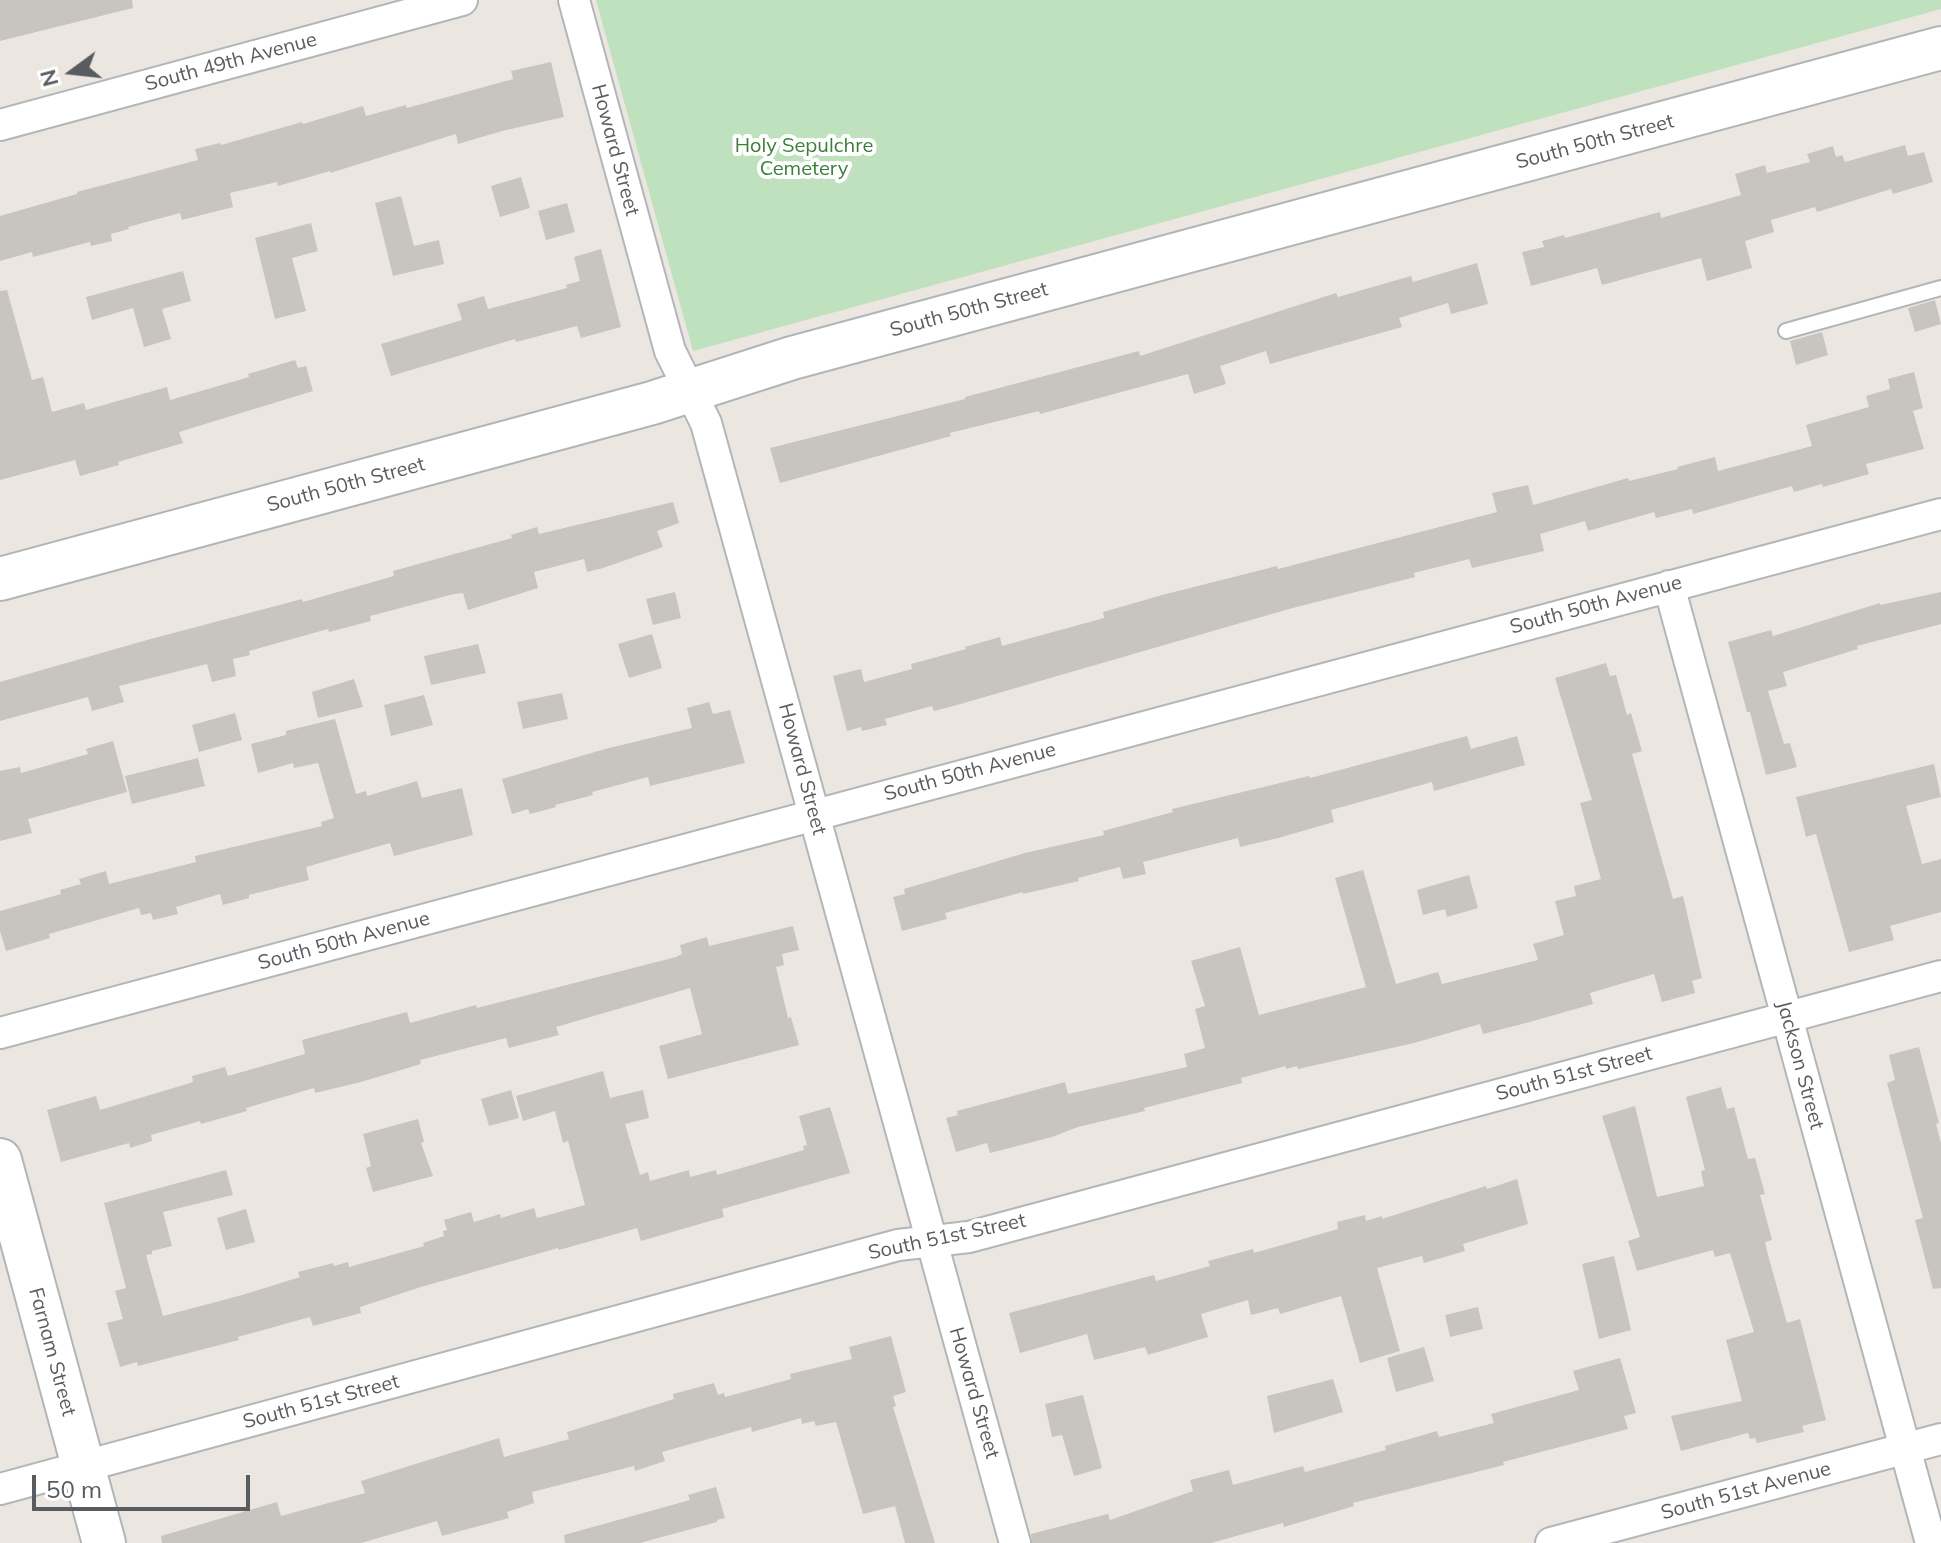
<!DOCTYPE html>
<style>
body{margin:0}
#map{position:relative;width:1941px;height:1543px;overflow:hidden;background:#ebe7e0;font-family:Mulish,sans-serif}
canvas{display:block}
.north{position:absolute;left:32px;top:32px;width:80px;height:80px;-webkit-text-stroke:6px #fff;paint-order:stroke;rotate:255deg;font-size:22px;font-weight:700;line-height:32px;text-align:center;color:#585c60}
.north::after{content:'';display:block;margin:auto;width:28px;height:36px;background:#585c60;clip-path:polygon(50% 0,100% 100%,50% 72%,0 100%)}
.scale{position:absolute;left:32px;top:1475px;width:218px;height:36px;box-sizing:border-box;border:4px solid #585c60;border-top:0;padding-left:10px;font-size:24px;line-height:28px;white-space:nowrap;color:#585c60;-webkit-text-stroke:6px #fff;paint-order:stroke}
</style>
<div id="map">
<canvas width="1941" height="1543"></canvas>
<div class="north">N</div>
<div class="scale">50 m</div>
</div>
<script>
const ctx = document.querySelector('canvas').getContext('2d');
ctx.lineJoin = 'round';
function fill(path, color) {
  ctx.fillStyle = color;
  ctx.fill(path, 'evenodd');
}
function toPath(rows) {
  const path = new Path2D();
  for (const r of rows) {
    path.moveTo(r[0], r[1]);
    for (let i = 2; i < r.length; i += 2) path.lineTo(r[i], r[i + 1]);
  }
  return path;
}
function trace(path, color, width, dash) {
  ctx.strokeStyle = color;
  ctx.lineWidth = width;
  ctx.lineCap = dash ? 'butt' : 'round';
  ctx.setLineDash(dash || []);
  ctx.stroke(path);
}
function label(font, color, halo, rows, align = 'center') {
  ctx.font = font + ' Mulish,sans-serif';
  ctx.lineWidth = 8;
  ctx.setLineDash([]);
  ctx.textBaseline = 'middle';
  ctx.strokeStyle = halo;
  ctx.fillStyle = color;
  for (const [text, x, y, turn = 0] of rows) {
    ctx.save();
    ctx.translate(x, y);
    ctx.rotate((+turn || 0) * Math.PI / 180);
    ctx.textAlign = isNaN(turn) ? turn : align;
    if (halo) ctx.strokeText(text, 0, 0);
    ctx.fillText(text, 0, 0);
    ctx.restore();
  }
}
fill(toPath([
 [596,0,1941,0,1941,9,693,351]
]), '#c0e1bd');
fill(toPath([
 [0,0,132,0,133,8,0,41],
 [551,62,564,117,502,131,458,144,456,134,330,173,330,171,278,186,277,182,230,193,233,207,182,220,180,213,128,227,129,229,111,234,112,241,91,246,90,242,33,257,32,252,0,261,0,216,77,194,77,192,198,160,195,149,220,143,221,145,302,122,303,124,363,106,366,116,406,105,407,108,513,79,511,71],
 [1905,145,1908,156,1924,152,1933,182,1893,194,1891,189,1817,212,1815,207,1771,220,1774,232,1745,241,1752,268,1707,281,1701,258,1602,285,1597,268,1531,286,1522,252,1544,247,1542,241,1564,235,1565,238,1660,212,1661,218,1741,195,1735,174,1765,165,1767,173,1810,162,1807,154,1833,146,1836,157,1842,155,1845,162],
 [521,177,530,208,500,217,491,186],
 [401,196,414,246,439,240,444,264,393,276,375,203],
 [567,203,575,232,546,240,538,211],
 [311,223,318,251,292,258,306,311,275,319,255,238],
 [601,249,621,327,581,338,577,326,516,342,515,339,391,376,381,344,462,320,457,304,484,296,488,309,567,288,566,285,580,281,574,257],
 [1477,263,1488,304,1451,314,1448,303,1399,318,1402,327,1270,364,1266,351,1220,366,1226,384,1194,394,1188,374,1040,414,1039,411,950,433,951,436,780,483,770,448,965,399,965,397,1139,351,1140,356,1336,293,1338,297,1411,276,1413,282],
 [183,271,191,301,162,309,171,339,144,347,133,308,92,320,86,297],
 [7,290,32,380,43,377,52,412,84,403,86,410,167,387,170,400,249,377,248,374,295,360,298,368,306,366,313,391,179,432,183,443,118,462,119,465,80,476,75,460,0,480,0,291],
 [1935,300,1941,324,1915,332,1908,308],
 [1822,332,1828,355,1796,365,1790,341],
 [1914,372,1923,408,1913,411,1924,449,1866,464,1869,474,1823,487,1822,484,1794,492,1792,486,1693,514,1692,509,1656,518,1654,512,1588,531,1585,521,1540,534,1544,551,1472,568,1469,559,1414,573,1415,577,1289,609,957,705,934,711,932,706,885,719,887,725,862,731,861,727,847,731,833,676,861,669,864,682,912,669,911,664,966,649,965,647,1000,637,1002,646,1104,618,1103,612,1162,595,1277,566,1278,569,1497,512,1492,493,1528,485,1533,505,1628,478,1629,481,1678,469,1677,467,1715,457,1718,471,1812,446,1806,425,1869,407,1866,396,1890,389,1888,379],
 [673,502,679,523,657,531,663,547,603,568,587,572,584,559,534,572,538,588,468,610,463,593,454,594,370,616,371,621,329,632,328,629,249,651,250,655,233,659,236,676,212,682,207,664,119,686,124,702,92,711,88,697,0,721,0,682,147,640,302,599,303,602,394,576,393,571,512,538,511,535,537,527,539,534],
 [675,592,681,618,653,625,646,599],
 [1941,592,1941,624,1857,646,1858,649,1783,672,1787,686,1768,691,1784,744,1790,743,1797,767,1766,775,1750,712,1747,712,1728,642,1771,630,1773,636,1880,603,1880,605],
 [652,634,662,668,629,678,618,644],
 [478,644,486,673,431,685,424,656],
 [1606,663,1610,676,1616,675,1627,715,1631,713,1642,751,1632,754,1671,892,1673,899,1683,896,1702,978,1692,981,1695,993,1662,1002,1654,974,1590,993,1593,1004,1526,1023,1483,1034,1480,1024,1414,1043,1298,1069,1297,1066,1286,1069,1286,1066,1241,1078,1242,1083,1144,1108,1145,1111,1078,1127,1052,1137,990,1153,987,1143,956,1152,946,1118,958,1115,957,1111,1065,1082,1068,1094,1187,1067,1184,1054,1205,1048,1195,1009,1205,1006,1191,961,1240,947,1259,1015,1366,987,1335,878,1363,870,1396,984,1438,972,1442,984,1538,960,1533,944,1564,935,1555,901,1576,896,1574,886,1601,879,1580,803,1592,800,1555,678],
 [354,679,363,707,318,718,312,692],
 [562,693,568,719,523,729,517,702],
 [424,695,433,725,391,736,384,705],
 [709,702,713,714,730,710,745,763,650,786,648,777,592,792,593,795,555,805,556,807,530,814,528,809,512,814,502,779,605,749,692,728,687,708],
 [235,713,242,740,199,752,192,725],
 [335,719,356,794,366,791,367,796,417,781,422,798,462,788,473,835,394,856,390,843,306,867,309,880,249,895,249,898,223,905,220,894,176,907,178,914,153,920,151,913,141,915,139,908,49,934,50,938,6,951,0,931,0,911,61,894,60,890,81,884,79,879,106,871,109,884,196,862,195,856,322,826,321,822,334,818,318,763,294,768,293,763,258,773,251,744,286,735,286,731],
 [1467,736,1471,749,1517,736,1525,765,1434,791,1432,782,1331,810,1334,822,1278,838,1240,847,1238,838,1143,862,1146,874,1123,879,1120,867,1078,878,1079,881,1023,894,1023,892,945,913,947,919,902,931,893,897,905,894,904,889,1025,853,1104,835,1103,831,1173,812,1172,809,1309,776,1310,778],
 [113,741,127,792,28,819,32,833,0,841,0,771,20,767,21,773,88,754,86,749],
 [198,758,205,786,132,804,125,776],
 [1934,764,1941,797,1906,806,1922,864,1941,859,1941,912,1890,926,1894,940,1849,952,1816,834,1806,837,1796,797],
 [1469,875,1478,908,1447,917,1445,909,1423,915,1417,890],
 [793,926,799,950,782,954,784,965,776,967,788,1018,791,1017,799,1045,668,1079,659,1046,702,1034,690,988,556,1027,559,1035,509,1048,506,1038,420,1060,421,1064,361,1082,315,1093,314,1088,246,1108,247,1111,201,1124,200,1121,151,1135,152,1141,130,1148,129,1143,61,1162,47,1110,96,1096,100,1110,190,1083,193,1082,192,1076,225,1067,228,1076,305,1054,302,1040,407,1012,410,1023,476,1005,477,1008,676,957,682,954,680,945,707,937,709,946],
 [1919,1047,1939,1123,1936,1124,1941,1143,1941,1288,1933,1289,1915,1220,1923,1218,1887,1083,1895,1080,1889,1055],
 [603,1071,610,1098,643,1090,649,1118,625,1124,640,1175,648,1172,650,1181,689,1170,690,1177,716,1170,717,1175,804,1150,803,1146,807,1145,799,1116,830,1107,850,1173,722,1209,724,1217,641,1241,637,1228,559,1250,558,1248,421,1287,360,1307,361,1313,313,1326,310,1317,238,1337,239,1340,138,1366,137,1362,120,1367,107,1323,123,1319,115,1291,126,1288,104,1203,226,1170,233,1195,163,1212,172,1246,152,1251,152,1254,146,1255,163,1316,242,1295,300,1277,298,1272,333,1263,334,1266,348,1262,349,1267,424,1246,423,1243,444,1236,443,1231,447,1230,444,1220,471,1212,474,1222,500,1214,501,1218,534,1208,537,1218,585,1205,568,1141,563,1143,555,1111,523,1121,516,1096],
 [1721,1087,1727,1109,1734,1107,1748,1159,1755,1158,1765,1194,1760,1195,1772,1240,1765,1242,1768,1255,1787,1323,1800,1319,1826,1420,1802,1426,1804,1432,1757,1443,1755,1438,1750,1439,1748,1433,1681,1451,1671,1416,1742,1401,1726,1340,1754,1332,1730,1253,1715,1257,1713,1250,1637,1271,1628,1241,1640,1237,1602,1116,1635,1106,1657,1197,1704,1186,1701,1171,1705,1170,1686,1097],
 [511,1090,519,1118,489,1126,481,1099],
 [418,1119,424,1142,421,1143,433,1176,373,1192,366,1168,371,1166,363,1134],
 [1517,1179,1528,1224,1463,1244,1465,1251,1424,1263,1422,1256,1377,1268,1400,1351,1360,1363,1341,1296,1280,1314,1278,1308,1251,1315,1248,1300,1201,1314,1208,1337,1148,1355,1145,1347,1094,1360,1087,1334,1020,1353,1009,1313,1154,1275,1156,1281,1210,1266,1208,1261,1253,1249,1254,1253,1338,1229,1337,1222,1365,1215,1366,1221,1382,1216,1382,1219,1486,1186,1487,1189],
 [246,1209,255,1242,226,1250,217,1218],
 [1614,1256,1631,1330,1599,1339,1582,1264],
 [1478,1307,1483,1329,1450,1337,1445,1315],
 [891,1336,906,1392,893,1396,896,1406,893,1407,935,1543,905,1543,895,1506,863,1514,836,1422,816,1426,814,1421,802,1424,801,1418,752,1432,751,1427,662,1452,665,1461,635,1471,634,1466,532,1492,534,1503,507,1512,509,1518,442,1536,437,1521,361,1543,162,1543,161,1536,277,1502,281,1516,365,1493,361,1481,499,1438,504,1457,569,1439,567,1432,674,1399,673,1394,714,1383,718,1395,724,1393,725,1397,791,1379,790,1374,852,1359,849,1347],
 [1424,1347,1434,1381,1396,1392,1387,1358],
 [1620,1358,1636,1413,1624,1416,1628,1429,1503,1462,1504,1465,1353,1503,1354,1506,1284,1527,1283,1523,1211,1543,1032,1543,1031,1534,1108,1514,1110,1520,1193,1491,1190,1480,1229,1470,1233,1485,1303,1466,1305,1472,1386,1450,1385,1446,1437,1431,1439,1437,1494,1423,1491,1414,1579,1390,1573,1371],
 [1333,1379,1343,1412,1274,1433,1267,1396],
 [1083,1395,1102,1468,1074,1476,1062,1435,1052,1437,1045,1404],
 [716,1487,725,1518,717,1520,717,1522,640,1543,565,1543,564,1535,690,1500,688,1495]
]), '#c8c4bf');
const service = toPath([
 [1786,331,1941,288]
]);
const minor = toPath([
 [574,0,670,351,706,423,1015,1543],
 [0,125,462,0],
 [1669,586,1931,1543],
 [0,1033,1941,514],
 [0,1489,898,1245,969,1237,1941,976],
 [1551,1543,1941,1439]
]);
const secondary = toPath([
 [0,579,652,403,792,358,1941,48],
 [0,1160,104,1543]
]);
trace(service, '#b2b6ba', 18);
trace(minor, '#b2b6ba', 34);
trace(secondary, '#b1b5ba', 46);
trace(service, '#fff', 14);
trace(minor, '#fff', 30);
trace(secondary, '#fff', 42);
label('20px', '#585c60', '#fff', [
 ["South 49th Avenue",231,62,-15],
 ["South 50th Street",1595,142,-15],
 ["Howard Street",615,150,75],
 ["South 50th Street",969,310,-15],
 ["South 50th Street",346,485,-15],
 ["South 50th Avenue",1596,605,-15],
 ["Howard Street",802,769,75],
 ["South 50th Avenue",970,772,-15],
 ["South 50th Avenue",344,941,-15],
 ["Jackson Street",1800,1065,75],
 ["South 51st Street",1574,1074,-15],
 ["South 51st Street",947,1237,-12],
 ["Farnam Street",52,1352,75],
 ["Howard Street",974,1393,74],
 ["South 51st Street",321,1402,-15],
 ["South 51st Avenue",1746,1491,-15]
]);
label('20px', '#3b7e39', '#fff', [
 ["Holy Sepulchre",804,146],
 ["Cemetery",804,169]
]);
</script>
